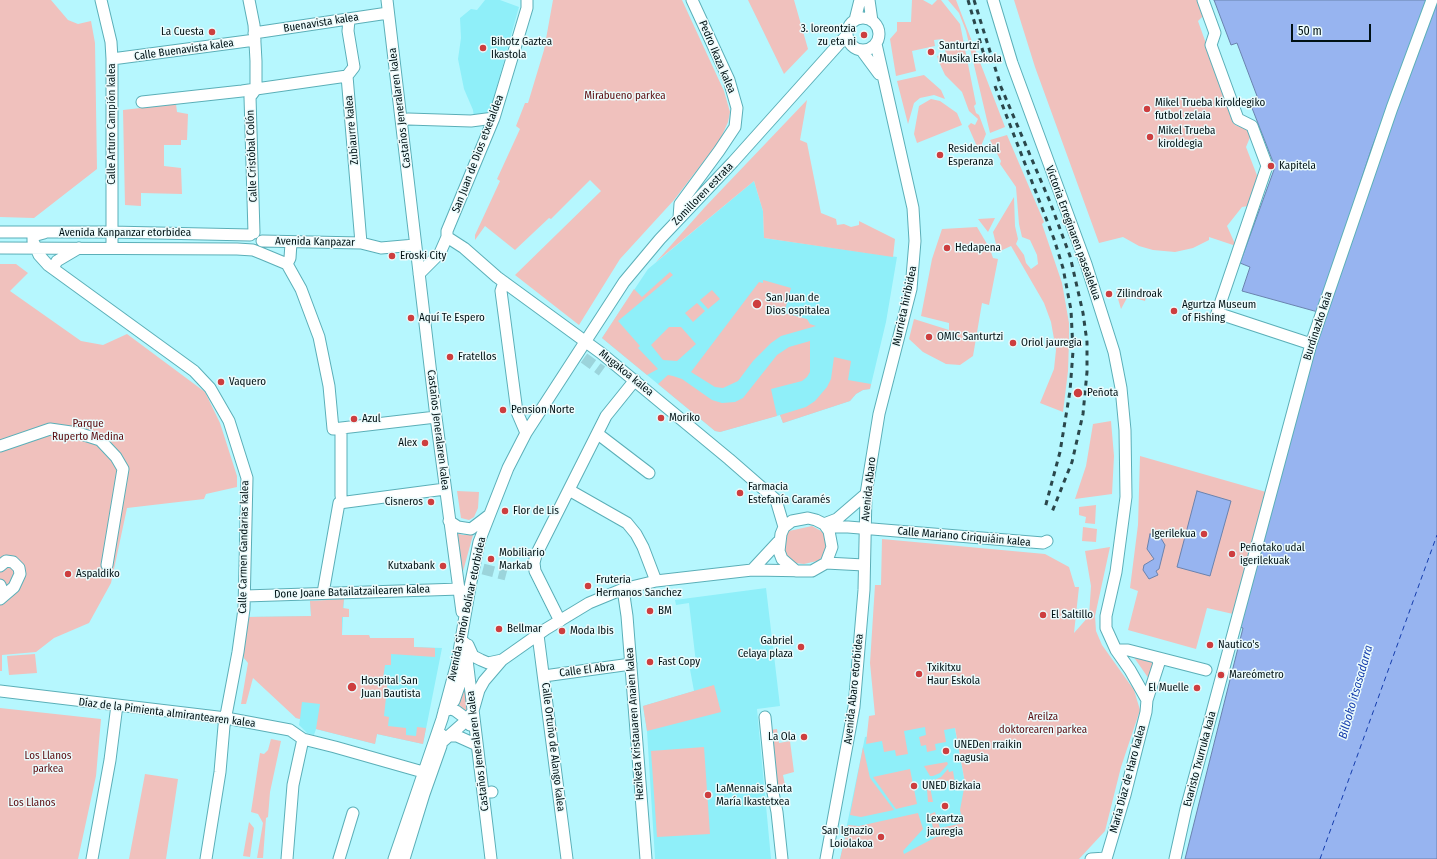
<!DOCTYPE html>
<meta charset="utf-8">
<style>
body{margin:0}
#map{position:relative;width:1437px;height:859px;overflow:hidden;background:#b6f7fe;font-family:"Fira Sans Condensed",sans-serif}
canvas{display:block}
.scale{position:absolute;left:1291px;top:24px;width:80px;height:18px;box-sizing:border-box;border:2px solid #001114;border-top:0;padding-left:5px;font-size:12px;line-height:14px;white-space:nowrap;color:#001114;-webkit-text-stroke:3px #ebfbfc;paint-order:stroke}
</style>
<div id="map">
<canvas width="1437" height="859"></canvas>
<div class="scale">50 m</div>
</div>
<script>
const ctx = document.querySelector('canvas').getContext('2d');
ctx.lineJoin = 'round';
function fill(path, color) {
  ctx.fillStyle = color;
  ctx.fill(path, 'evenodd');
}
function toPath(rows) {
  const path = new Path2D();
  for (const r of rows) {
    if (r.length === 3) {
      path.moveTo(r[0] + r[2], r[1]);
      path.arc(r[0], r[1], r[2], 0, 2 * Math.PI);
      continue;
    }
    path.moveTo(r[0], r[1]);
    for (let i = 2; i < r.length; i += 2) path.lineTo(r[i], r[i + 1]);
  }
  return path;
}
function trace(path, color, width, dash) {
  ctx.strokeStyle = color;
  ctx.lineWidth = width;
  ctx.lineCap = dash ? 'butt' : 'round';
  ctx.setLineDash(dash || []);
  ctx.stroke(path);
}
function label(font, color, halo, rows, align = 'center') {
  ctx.font = font + ' "Fira Sans Condensed",sans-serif';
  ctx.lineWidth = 3;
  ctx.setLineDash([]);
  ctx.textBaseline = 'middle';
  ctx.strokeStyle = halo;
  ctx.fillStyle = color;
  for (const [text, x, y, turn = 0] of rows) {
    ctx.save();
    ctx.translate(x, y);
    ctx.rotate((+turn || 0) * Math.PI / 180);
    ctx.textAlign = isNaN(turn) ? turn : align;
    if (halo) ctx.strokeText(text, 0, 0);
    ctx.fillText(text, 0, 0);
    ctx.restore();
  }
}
fill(toPath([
 [485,0,500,0,519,7,492,104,485,117,474,118,473,110,464,89,458,59,461,38,460,18,471,9,477,10],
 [754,181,763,211,764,238,897,257,886,322,870,389,863,390,856,394,850,401,783,423,780,415,720,432,715,431,602,338,648,269],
 [766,588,780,706,757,709,771,859,655,859,647,731,643,706,694,691,689,664,696,663,689,603,676,605,675,600],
 [344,599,342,635,369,635,370,638,414,638,414,647,442,648,423,744,377,734,375,744,316,729,314,735,307,733,299,725,300,719,296,718,244,658,246,617,311,616,310,601],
 [953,718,965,783,981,789,968,859,840,859,865,737]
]), '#8feff9');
fill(toPath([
 [0,0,51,0,68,20,78,24,91,21,95,43,97,169,34,218,0,217],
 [553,0,682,0,724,91,730,112,728,122,720,140,674,200,620,259,579,325,515,275,601,191,590,180,551,219,549,218,515,250,485,226,475,240,475,235,500,181,497,179,520,129,516,126,525,103,528,103,544,50],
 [748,0,794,0,808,49,784,74],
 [912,0,923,0,932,5,937,0,941,0,960,24,976,104,974,106,976,113,979,115,986,134,979,151,968,126,971,123,975,125,978,119,969,111,962,92,945,75,939,62,937,56,946,54,943,39,934,40,935,46,912,51,916,71,896,76,890,39,897,31,897,22,911,22],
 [948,0,956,0,1005,127,990,133,966,31,959,13],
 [1014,0,1198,0,1204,15,1198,21,1235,125,1249,130,1251,135,1246,147,1258,178,1248,206,1242,207,1227,226,1236,246,1209,237,1209,240,1193,248,1175,252,1153,250,1139,246,1123,237,1099,243,1035,67],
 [924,75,941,90,945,99,934,95,920,98,914,103,908,124,897,81],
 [931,99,940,101,957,113,962,125,917,143,914,134,919,106],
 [807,100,800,140,807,143,821,213,836,219,837,225,844,224,851,227,859,225,859,221,895,239,893,257,764,238,763,211,754,181,656,262,705,207],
 [176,104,177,112,188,114,187,140,181,140,181,145,164,145,164,166,181,168,182,194,141,193,141,206,125,205,123,110],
 [1007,135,1044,222,1042,224,1062,283,1069,323,1069,341,1068,371,1063,412,1040,403,1054,369,1056,350,1051,322,1044,303,1011,246,998,252,993,232,1014,197,1015,226,1018,239,1016,244,1024,255,1026,263,1031,269,1038,264,1037,255,1030,240,1022,237,1019,224,1016,187,1000,164,1001,161,990,140],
 [995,218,988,232,978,219],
 [977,227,990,249,993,258,998,259,989,305,982,303,973,356,960,365,946,364,923,352,909,339,914,319,949,330,949,323,921,316,932,259,942,229],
 [0,264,16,264,28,273,10,291,81,341,103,345,127,334,205,392,220,423,237,476,237,487,206,494,204,499,127,508,111,583,89,623,54,638,36,652,2,655,2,671,0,671],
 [670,272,673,275,618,321,640,346,638,348,658,369,647,375,602,338,634,289,642,297],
 [763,280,791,288,784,313,807,319,810,324,816,326,781,336,771,343,753,361,738,381,723,388,715,387,691,372,759,282,763,283],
 [1121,288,1146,297,1145,301,1128,296,1121,309,1116,292],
 [712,290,720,299,708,309,700,300],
 [697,303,705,311,693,322,685,313],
 [669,327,681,327,696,344,677,361,663,360,651,345],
 [810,341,810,372,807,377,802,381,771,389,777,416,720,432,715,431,658,384,668,375,673,376,682,379,712,400,722,403,735,402,743,398,777,355,789,347],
 [834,357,851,361,848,380,871,384,870,389,863,390,856,394,850,401,783,423,780,415,806,407,815,401,827,387,831,379],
 [1111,421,1114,456,1112,494,1075,499,1086,466,1093,424],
 [1140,456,1266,492,1233,614,1207,608,1196,649,1128,630,1138,591,1130,588,1138,525],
 [457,491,479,492,478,508,474,517,469,520,461,518],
 [1096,505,1095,524,1085,523,1086,517,1079,515,1079,507],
 [812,526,821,531,826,537,828,547,824,556,817,561,804,564,794,563,787,558,783,551,784,538,789,531],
 [1083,527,1097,529,1096,542,1082,541],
 [456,533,463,535,473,535,462,575],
 [882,539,1045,554,1069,567,1075,587,1079,587,1074,633,1089,616,1091,586,1085,551,1110,547,1095,616,1096,631,1102,645,1134,690,1140,710,1121,767,1105,831,1079,859,840,859,848,825,859,826,918,813,923,829,903,851,904,854,936,837,963,830,963,827,934,833,930,814,935,812,940,828,963,823,960,810,965,783,955,728,944,730,946,742,935,744,936,750,927,752,926,745,921,746,919,737,926,735,925,727,904,731,908,754,896,756,895,750,884,752,882,741,866,744,869,716,875,715,870,663,875,585,881,585],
 [344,599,343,608,349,609,349,617,342,617,342,635,369,635,370,638,414,638,414,647,435,648,435,657,391,654,391,665,385,665,383,679,388,679,384,716,389,717,388,726,406,728,406,735,416,736,417,727,426,728,423,744,377,734,375,744,316,729,320,704,302,702,300,719,296,718,253,678,246,704,241,704,248,663,244,658,242,650,246,617,311,616,310,601],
 [35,654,37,673,9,675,7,656],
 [1133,656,1154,661,1149,679],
 [465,683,469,711,467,712,457,703],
 [714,685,721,712,647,731,643,706],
 [0,708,101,719,96,776,78,859,0,859],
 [777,729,779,743,790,741,794,772,783,775,785,785,776,786,770,730],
 [271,739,281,741,270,792,268,817,266,818,263,858,257,858,263,823,258,814,251,812,260,753,264,754,268,750],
 [704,747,710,834,657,837,651,751],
 [863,747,870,778,894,810,861,817,850,815],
 [947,762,948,764,940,773,933,776,930,776,924,766],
 [910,769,917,804,896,809,873,777],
 [948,769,949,772,953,771,956,789,950,790,948,781,939,781,937,786,930,787,933,802,928,802,927,789,930,782,941,777],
 [145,774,178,779,166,859,129,859],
 [249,822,254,828,250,857,243,856]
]), '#f0c1bd');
const water = toPath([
 [1214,0,1428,0,1371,150,1318,312,1242,291,1250,267,1240,263,1275,167,1252,108,1260,104,1237,43,1231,45,1214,0],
 [1437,1,1437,859,1185,859,1243,628,1239,627,1305,382,1320,333,1388,133,1437,1],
 [1197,491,1231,501,1210,576,1177,567,1197,491],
 [1150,534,1159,535,1165,545,1159,569,1156,571,1158,575,1149,579,1143,570,1144,565,1154,559,1147,549,1150,534]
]);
fill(water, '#97b4f0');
trace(water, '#6a83ae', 1);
trace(toPath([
 [1320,859,1437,535]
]), '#153dad', 1, [5, 4]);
trace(toPath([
 [584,358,602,371],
 [483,569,506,575]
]), '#9bd4db', 11, [11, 5.5]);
const minor = toPath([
 [101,0,111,42,112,59,112,248],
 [249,0,254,25,256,61,256,89,250,97,254,233],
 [387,0,436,417,462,612],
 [869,0,872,21],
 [993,0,1012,63,1086,264,1114,352,1121,388,1125,430,1126,497,1116,572,1106,616,1106,628,1116,650,1130,670,1147,700],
 [1203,0,1215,33,1211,45,1238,119,1252,126,1267,166,1217,313,1311,344],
 [863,34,16],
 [349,20,348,31,354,67,347,76,361,243],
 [855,20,860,0],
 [254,33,388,13],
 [862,51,879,74],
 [112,59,255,40],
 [142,102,242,91,347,76],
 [408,119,471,121,494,118],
 [679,218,680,204,719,151,735,127,737,108,729,80,692,0],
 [0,232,111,232,250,235],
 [44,233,33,236,33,241,39,255,48,265,194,371,210,388,229,421,247,478,244,609,238,652,224,726,220,772,206,859],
 [447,237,464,248,497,277,601,353,729,459,776,500,784,527],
 [262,241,361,243,381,248,415,245],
 [0,248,237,249,253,250,263,254,287,264,301,289,319,337,329,386,333,429,436,417],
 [287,264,290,258,291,243],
 [53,268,57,261,79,248],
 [419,274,440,253,447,237,447,231,494,118,527,8,527,0],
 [504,282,501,291,517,412,526,433],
 [598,434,649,473],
 [0,446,50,429,78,433,100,440,116,457,123,469,107,565],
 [569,490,627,523,636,534,643,547,656,581],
 [341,496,341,434],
 [449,521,458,527,471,529,488,516],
 [824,524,837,519,866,494],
 [826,527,848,527,1043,543,1047,541],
 [826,563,864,565],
 [0,566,6,561,13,562,19,568,20,574,14,587,0,599],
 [752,570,778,542],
 [0,585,4,595],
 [623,589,627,616,646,859],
 [323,593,339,503,445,489],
 [245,596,460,589],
 [560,621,535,571,534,563,536,555,606,416,635,380],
 [538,635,567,859],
 [465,643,491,859],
 [468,645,473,656,481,660,488,663,502,660],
 [1116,650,1128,650,1206,670],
 [544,676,631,664],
 [0,691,226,718,290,730,303,739,335,747,423,772],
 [454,701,466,666],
 [444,711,451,709,456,711,464,717,470,725],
 [765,717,772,788,777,812,782,859],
 [450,736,457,736,477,745],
 [442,742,467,720,473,711,479,690,484,681,502,660,546,629,589,603,623,589,656,581,752,570,812,571,826,563,832,547,829,531,824,524,816,520,808,518,792,521,784,527,781,534,779,551,782,559,796,571],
 [491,792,492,792],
 [92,859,110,760,117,705],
 [287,859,293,785,303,739],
 [339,859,353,813],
 [394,859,442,719,457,663,470,587,479,542,508,468,526,433,624,282,660,239,733,162,846,36],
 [404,859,424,794,441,746,442,735],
 [826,859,854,707,864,590,866,494,879,414,911,289,915,241,913,208,876,44],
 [1091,859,1106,858],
 [1106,859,1125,795,1146,712,1147,700,1159,663,1157,658],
 [1175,859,1186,809,1311,344,1392,108,1432,0]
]);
trace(minor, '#5bafb8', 13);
trace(minor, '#fff', 11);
trace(toPath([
 [968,0,986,62],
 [974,0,1001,87,1050,202,1070,256,1083,313,1087,342,1087,372,1083,414,1072,462,1052,512],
 [995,86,1054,239,1063,268,1071,310,1073,351,1070,391,1060,452,1045,508]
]), '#2b474b', 3, [5, 5]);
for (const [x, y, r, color] of [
 [212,32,4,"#cd3e3f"],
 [864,35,4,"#cd3e3f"],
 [483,48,4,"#cd3e3f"],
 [931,52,4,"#cd3e3f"],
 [1147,109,4,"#cd3e3f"],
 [1150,137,4,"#cd3e3f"],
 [940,155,4,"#cd3e3f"],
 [1271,166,4,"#cd3e3f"],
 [947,248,4,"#cd3e3f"],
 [392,256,4,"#cd3e3f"],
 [1109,294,4,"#cd3e3f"],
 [757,304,5,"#cd3e3f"],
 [1174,311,4,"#cd3e3f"],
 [411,318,4,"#cd3e3f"],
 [929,337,4,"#cd3e3f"],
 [1013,343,4,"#cd3e3f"],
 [450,357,4,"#cd3e3f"],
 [221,382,4,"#cd3e3f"],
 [1078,393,5,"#cd3e3f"],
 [503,410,4,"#cd3e3f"],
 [661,418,4,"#cd3e3f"],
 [354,419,4,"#cd3e3f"],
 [425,443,4,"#cd3e3f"],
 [740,493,4,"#cd3e3f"],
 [431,502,4,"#cd3e3f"],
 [505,511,4,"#cd3e3f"],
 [1204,534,4,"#cd3e3f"],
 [1232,554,4,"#cd3e3f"],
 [491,559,4,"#cd3e3f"],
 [443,566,4,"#cd3e3f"],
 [68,574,4,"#cd3e3f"],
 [588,586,4,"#cd3e3f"],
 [650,611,4,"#cd3e3f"],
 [1043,615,4,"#cd3e3f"],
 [499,629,4,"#cd3e3f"],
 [562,631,4,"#cd3e3f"],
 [1210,645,4,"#cd3e3f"],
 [801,647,4,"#cd3e3f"],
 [650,662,4,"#cd3e3f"],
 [919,674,4,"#cd3e3f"],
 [1221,675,4,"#cd3e3f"],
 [352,687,5,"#cd3e3f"],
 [1197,688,4,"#cd3e3f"],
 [804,737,4,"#cd3e3f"],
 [946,751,4,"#cd3e3f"],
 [914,786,4,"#cd3e3f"],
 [708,795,4,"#cd3e3f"],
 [945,806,4,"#cd3e3f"],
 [881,837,4,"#cd3e3f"]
]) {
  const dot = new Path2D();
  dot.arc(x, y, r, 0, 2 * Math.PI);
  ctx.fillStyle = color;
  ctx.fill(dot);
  trace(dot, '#ebfbfc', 1.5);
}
label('11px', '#001114', '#ebfbfc', [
 ["Buenavista kalea",321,23,-9],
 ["Calle Buenavista kalea",184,50,-8],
 ["Pedro Ikaza kalea",717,57,67],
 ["Castaños Jeneralaren kalea",400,108,-97],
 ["Calle Arturo Campión kalea",112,124,-90],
 ["Zubiaurre kalea",352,130,-95],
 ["San Juan de Dios etxetaldea",478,154,-69],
 ["Calle Cristóbal Colón",252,156,-92],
 ["Zomilloren estrata",703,194,-46],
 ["Avenida Kanpanzar etorbidea",125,233],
 ["Victoria Erreginaren pasealekua",1073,233,70],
 ["Avenida Kanpazar",315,242,1],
 ["Murrieta hiribidea",905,306,-78],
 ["Burdinazko kaia",1318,326,-72],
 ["Mugakoa kalea",626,373,39],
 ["Castaños Jeneralaren kalea",438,430,83],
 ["Avenida Abaro",869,489,-84],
 ["Calle Mariano Ciriquiáin kalea",964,537,5],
 ["Calle Carmen Gandarias kalea",244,547,-89],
 ["Done Joane Batailatzailearen kalea",352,592,-2],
 ["Avenida Simón Bolívar etorbidea",467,609,-78],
 ["Calle El Abra",587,670,-7],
 ["Avenida Abaro etorbidea",854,689,-84],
 ["Díaz de la Pimienta almirantearen kalea",167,713,7],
 ["Heziketa Kristauaren Anaien kalea",635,724,-94],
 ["Calle Ortuño de Alango kalea",553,747,83],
 ["Castaños Jeneralaren kalea",478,751,-97],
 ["Evaristo Txurruka kaia",1200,759,-75],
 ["María Díaz de Haro kalea",1128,779,-75]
]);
label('11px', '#001114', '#ebfbfc', [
 ["3. loreontzia",856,29,"right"],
 ["zu eta ni",856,42,"right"],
 ["La Cuesta",204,32,"right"],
 ["Bihotz Gaztea",491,42],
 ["Ikastola",491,55],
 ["Santurtzi",939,46],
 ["Musika Eskola",939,59],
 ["Mikel Trueba kiroldegiko",1155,103],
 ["futbol zelaia",1155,116],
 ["Mikel Trueba",1158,131],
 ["kiroldegia",1158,144],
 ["Residencial",948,149],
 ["Esperanza",948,162],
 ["Kapitela",1279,166],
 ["Hedapena",955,248],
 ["Eroski City",400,256],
 ["Zilindroak",1117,294],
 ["San Juan de",766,298],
 ["Dios ospitalea",766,311],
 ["Agurtza Museum",1182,305],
 ["of Fishing",1182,318],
 ["Aquí Te Espero",419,318],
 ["OMIC Santurtzi",937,337],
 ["Oriol jauregia",1021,343],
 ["Fratellos",458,357],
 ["Vaquero",229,382],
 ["Peñota",1087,393],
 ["Pension Norte",511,410],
 ["Moriko",669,418],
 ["Azul",362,419],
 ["Alex",417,443,"right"],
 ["Farmacia",748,487],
 ["Estefanía Caramés",748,500],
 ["Cisneros",423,502,"right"],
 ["Flor de Lis",513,511],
 ["Igerilekua",1196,534,"right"],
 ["Peñotako udal",1240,548],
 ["igerilekuak",1240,561],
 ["Mobiliario",499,553],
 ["Markab",499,566],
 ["Kutxabank",435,566,"right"],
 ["Aspaldiko",76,574],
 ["Fruteria",596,580],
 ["Hermanos Sanchez",596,593],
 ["BM",658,611],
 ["El Saltillo",1051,615],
 ["Bellmar",507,629],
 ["Moda Ibis",570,631],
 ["Gabriel",793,641,"right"],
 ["Celaya plaza",793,654,"right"],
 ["Nautico's",1218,645],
 ["Fast Copy",658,662],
 ["Txikitxu",927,668],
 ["Haur Eskola",927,681],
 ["Mareómetro",1229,675],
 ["Hospital San",361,681],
 ["Juan Bautista",361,694],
 ["El Muelle",1189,688,"right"],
 ["La Ola",796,737,"right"],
 ["UNEDen rraikin",954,745],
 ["nagusia",954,758],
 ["UNED Bizkaia",922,786],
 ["LaMennais Santa",716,789],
 ["María Ikastetxea",716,802],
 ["Lexartza",945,819,"center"],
 ["jauregia",945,832,"center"],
 ["San Ignazio",873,831,"right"],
 ["Loiolakoa",873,844,"right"]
], 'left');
label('11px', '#5b0c10', '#ebfbfc', [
 ["Mirabueno parkea",625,96],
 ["Parque",88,424],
 ["Ruperto Medina",88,437],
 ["Areilza",1043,717],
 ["doktorearen parkea",1043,730],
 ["Los Llanos",48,756],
 ["parkea",48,769],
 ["Los Llanos",32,803]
]);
label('italic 12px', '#153dad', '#ebfbfc', [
 ["Bilboko itsasadarra",1356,692,-74]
]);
</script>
